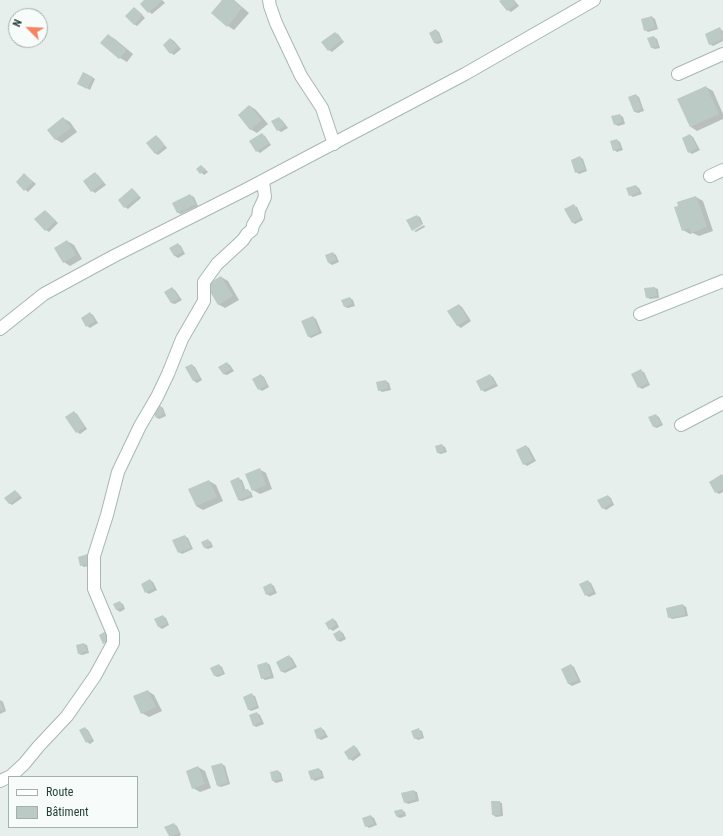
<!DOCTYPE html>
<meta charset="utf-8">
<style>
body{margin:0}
#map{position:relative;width:723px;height:836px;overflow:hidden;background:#e6efeb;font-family:"Roboto Condensed",sans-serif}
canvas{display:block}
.legend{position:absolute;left:8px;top:776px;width:130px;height:52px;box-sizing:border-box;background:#f7fbf9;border:1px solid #a3b1ad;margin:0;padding:5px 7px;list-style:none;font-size:12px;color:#24423a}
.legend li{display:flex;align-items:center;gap:8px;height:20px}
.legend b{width:20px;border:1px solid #a3b1ad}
.north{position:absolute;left:8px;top:8px;width:40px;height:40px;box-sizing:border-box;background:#f7fbf9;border:1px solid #a3b1ad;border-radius:50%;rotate:294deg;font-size:11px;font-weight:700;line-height:16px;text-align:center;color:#24423a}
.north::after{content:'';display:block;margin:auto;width:14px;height:18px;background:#f4845f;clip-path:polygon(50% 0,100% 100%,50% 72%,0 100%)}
</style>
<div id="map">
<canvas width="723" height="836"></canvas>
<ul class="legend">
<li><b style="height:5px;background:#fff"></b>Route</li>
<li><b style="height:11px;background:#bbcac4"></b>Bâtiment</li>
</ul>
<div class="north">N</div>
</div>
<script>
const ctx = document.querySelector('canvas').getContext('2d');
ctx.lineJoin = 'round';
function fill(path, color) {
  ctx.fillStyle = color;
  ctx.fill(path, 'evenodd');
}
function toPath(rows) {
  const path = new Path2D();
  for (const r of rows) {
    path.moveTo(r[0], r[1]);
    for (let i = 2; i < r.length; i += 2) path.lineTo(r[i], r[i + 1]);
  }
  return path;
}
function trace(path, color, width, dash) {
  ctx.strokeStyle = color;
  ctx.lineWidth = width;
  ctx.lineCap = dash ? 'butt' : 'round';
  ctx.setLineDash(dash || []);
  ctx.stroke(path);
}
fill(toPath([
 [146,0,162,0,165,3,152,14,149,12],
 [223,0,234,0,249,13,234,30,228,26],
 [502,0,514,0,519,6,511,12,508,10,501,1],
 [137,10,145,18,137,26,134,24],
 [652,17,655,19,658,29,648,32,645,30],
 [720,29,723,31,723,41,713,46,710,44],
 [436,30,439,32,443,42,438,44,434,43],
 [335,33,338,34,344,42,332,52,329,50],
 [108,35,115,39,133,54,127,62,120,58,102,43],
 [654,37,657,39,660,48,655,49,652,48],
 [171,39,174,41,181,49,174,55,171,53,164,45],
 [84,73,95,79,90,90,79,83],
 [706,87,713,91,723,114,723,119,697,131,691,127],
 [636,95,639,97,644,111,638,113,635,112],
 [250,106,256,110,268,124,257,133,250,129],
 [620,115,623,117,625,124,618,126,615,124],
 [63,118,70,122,77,132,62,143,55,139],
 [279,118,282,120,288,128,281,132,278,130,273,122],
 [262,134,265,136,271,145,260,153,257,151],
 [690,135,693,137,700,150,692,154,689,152],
 [156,136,159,138,167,148,158,155,155,153],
 [617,140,620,142,623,150,617,152,614,150],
 [580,157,583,159,587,171,579,174,576,172],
 [201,166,204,168,208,172,204,175,198,169],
 [95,173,98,175,106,185,95,193,92,191],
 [25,175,36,184,28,192,17,182],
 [636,186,639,188,642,194,633,197,630,195,628,189],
 [132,189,135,191,141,198,128,209,125,207],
 [190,195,194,197,198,206,181,214,178,213],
 [696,197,703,201,713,231,699,236,693,233,690,234,683,230,680,206],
 [574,206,577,207,583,220,575,224,572,222],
 [45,211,48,213,58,223,49,232,46,230,36,220],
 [417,216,420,217,423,224,413,229],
 [424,225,425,227,416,232,414,231],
 [67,241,74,245,82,259,70,266,64,262],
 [178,244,181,246,185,254,178,258,175,256,170,248],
 [333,253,336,255,339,262,332,265,329,263],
 [221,277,228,281,239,300,225,308,218,304],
 [172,288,175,290,182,300,175,304,171,303],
 [655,288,658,289,659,298,650,299,647,297],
 [350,298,353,300,355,306,348,308,345,307],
 [459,305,462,307,471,321,461,328,458,326,449,312],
 [90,313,93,315,98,323,90,328,87,326],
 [313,317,316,319,322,333,311,338,308,336],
 [227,363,230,365,234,371,227,375,223,374],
 [192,365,195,367,202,380,197,383,194,381],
 [641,371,644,372,650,385,642,389,639,387],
 [261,375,264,377,269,387,262,391,259,389],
 [490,375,493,377,498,386,485,392,482,390],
 [386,381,389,383,391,390,382,392,379,390],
 [160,406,163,408,166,416,159,419,156,417],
 [74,412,77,414,87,429,80,434,77,432],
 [656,415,659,417,663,425,657,428,654,427],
 [442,445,445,447,447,452,441,454,438,453],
 [526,446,529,448,536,461,527,466,524,464],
 [259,469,266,473,272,489,260,494,253,490],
 [722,475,723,476,723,492,719,494,716,492],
 [239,479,242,480,246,491,248,490,251,492,253,497,242,501,238,500],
 [209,481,216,485,223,501,203,510,196,506],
 [15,491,18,493,22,498,12,505,9,503],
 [608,496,611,498,614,505,606,510,603,508],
 [185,536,188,538,193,549,182,554,179,552],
 [208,540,211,542,213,547,208,549,205,548],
 [79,557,96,564,84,567,81,565],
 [150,580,153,582,157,590,149,594,146,592],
 [588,581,591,583,596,594,589,597,586,595],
 [271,584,274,586,277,593,270,596,267,594],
 [119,602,123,604,125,609,120,612,117,610,114,604],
 [683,605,686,607,688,616,672,619,669,617],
 [163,616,166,618,169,625,162,629,159,627,156,619],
 [333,619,336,621,339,627,333,631,330,629],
 [340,631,343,633,346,639,340,642,337,640],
 [84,644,87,645,89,653,82,655,79,654],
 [289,656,292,658,297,667,285,673,281,671],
 [267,663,270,665,274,678,265,680,262,678],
 [219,665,222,667,225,674,218,677,215,676],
 [571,665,574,667,581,682,572,686,569,684,563,669],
 [148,691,154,695,162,711,149,717,142,713],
 [252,695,255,696,259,708,251,711,248,709],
 [0,700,3,702,6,711,0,714],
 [257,713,260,715,264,724,256,727,253,725],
 [85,728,88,730,94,741,90,744,87,742],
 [321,728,324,730,328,737,321,740,318,738],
 [419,730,422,731,424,738,418,740,415,738],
 [354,746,357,748,361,755,353,761,350,759],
 [222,764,225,766,230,784,221,787,218,786],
 [198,767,205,771,211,788,200,792,193,788],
 [319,769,322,771,324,778,315,781,312,779],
 [278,771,281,773,283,781,276,783,273,781,271,773],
 [414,791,417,792,419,801,408,804,405,802],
 [499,802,502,803,503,816,496,817,493,815],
 [402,810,405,812,406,816,400,818,396,816],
 [371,816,374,818,377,825,369,828,366,826],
 [174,824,177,826,181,835,179,836,170,836]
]), '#0003');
fill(toPath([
 [144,0,163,0,148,13,140,4],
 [222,0,233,0,242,8,227,27,211,13],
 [501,0,513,0,516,4,507,11,499,1],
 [134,7,143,15,134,25,125,16],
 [652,16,655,28,644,31,641,19],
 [720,27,723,35,723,39,709,45,705,34],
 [436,29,441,40,434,43,429,33],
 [335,32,342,40,328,51,321,42],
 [108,34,127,50,119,59,100,43],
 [654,36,658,46,651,48,647,38],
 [170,38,178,47,170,54,163,45],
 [83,72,93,77,87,89,77,84],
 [706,86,719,114,690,127,677,99],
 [636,94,642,109,634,112,628,97],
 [249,105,262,120,250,130,238,115],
 [620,114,622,122,614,125,611,116],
 [63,117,71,128,55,140,47,130],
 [279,117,285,126,277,131,271,121],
 [262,133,269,143,256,152,249,141],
 [690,134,697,148,688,153,682,138],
 [156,135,165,146,155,154,146,143],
 [617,139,620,148,613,151,610,141],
 [580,156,585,169,575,173,571,160],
 [201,165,206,170,200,174,196,169],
 [95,172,103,183,91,192,83,181],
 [24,173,33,182,24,191,16,182],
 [636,185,639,192,629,196,626,188],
 [132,188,139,196,124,208,118,200],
 [190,194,196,204,177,213,172,203],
 [696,196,707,227,691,233,689,228,682,231,674,207,678,206,677,202],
 [574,204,581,218,572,223,564,209],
 [45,210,56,221,45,231,34,219],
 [417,215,422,225,412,231,406,220],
 [67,240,76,255,63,263,54,248],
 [178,243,183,252,174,256,169,248],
 [333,252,336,260,328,263,325,255],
 [221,276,233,296,218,305,206,285],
 [172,287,179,298,171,303,164,292],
 [655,287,657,296,646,298,644,288],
 [350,297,352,304,344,307,341,300],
 [459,304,468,319,457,326,447,311],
 [90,312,95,321,86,327,81,318],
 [313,316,319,332,308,337,301,321],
 [227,362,231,369,223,374,218,367],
 [192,364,200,378,193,381,185,367],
 [641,369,648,383,638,388,631,374],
 [261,374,267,385,258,390,252,379],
 [490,374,495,384,481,391,476,381],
 [386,380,388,388,378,391,376,382],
 [160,405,164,414,156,418,152,409],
 [74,411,85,427,76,433,65,417],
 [656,414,661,424,653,427,648,417],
 [442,444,444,451,437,453,435,446],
 [526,445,533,460,523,465,516,450],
 [260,468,266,485,252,491,245,474],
 [722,474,723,476,723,489,715,493,709,482],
 [239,477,244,490,248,489,251,495,238,500,230,481],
 [209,480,217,497,196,506,188,489],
 [15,490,20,496,9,504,4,498],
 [608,495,612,503,602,509,597,500],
 [185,535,191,548,178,553,172,540],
 [208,539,211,545,204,548,201,542],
 [91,553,93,562,80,566,78,557],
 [150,579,154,588,145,593,141,584],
 [588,580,593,592,585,596,579,584],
 [271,583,274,591,266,595,263,587],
 [120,601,123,607,116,610,113,604],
 [683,604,685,615,668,618,666,608],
 [163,615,167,624,158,627,154,619],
 [333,618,336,625,329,630,325,623],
 [108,630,112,639,103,644,99,635],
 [340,630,343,637,337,641,333,634],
 [84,643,87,651,78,654,76,645],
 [289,655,294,666,281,672,276,662],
 [267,662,271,676,261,679,257,665],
 [219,664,223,673,214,676,210,668],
 [571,664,578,680,568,684,561,669],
 [148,690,156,707,141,714,133,696],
 [252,693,257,706,248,710,243,697],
 [0,700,4,710,0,711],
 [257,712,261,722,253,726,249,715],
 [85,727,92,739,86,743,79,730],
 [321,727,325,735,317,739,314,730],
 [419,728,422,737,414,739,411,731],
 [354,745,359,753,349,760,344,752],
 [222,763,228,783,217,786,211,766],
 [198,766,205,784,192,789,186,771],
 [319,768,322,776,311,780,308,771],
 [278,770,281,779,272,781,270,772],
 [414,790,416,799,404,803,401,793],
 [491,801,500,801,500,815,492,815],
 [402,809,404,814,396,816,394,811],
 [371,815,374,824,365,827,362,818],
 [174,823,179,833,173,836,169,836,164,827]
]), '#bbcac4');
const minor = toPath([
 [269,0,270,6,276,23,301,76,322,108,334,144],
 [678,74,723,54],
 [710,176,723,170],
 [640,314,723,281],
 [0,329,44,294,114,256,247,189,465,74,594,0],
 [681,425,723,403],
 [0,781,11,776,24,764,38,747,67,716,95,676,113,643,113,634,94,589,94,556,107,515,118,472,140,426,157,397,168,374,182,339,204,301,204,282,217,264,243,240,247,234,252,230,253,225,258,217,259,210,265,197,263,181]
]);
trace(minor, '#a8b8b2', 14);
trace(minor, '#fff', 12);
</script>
